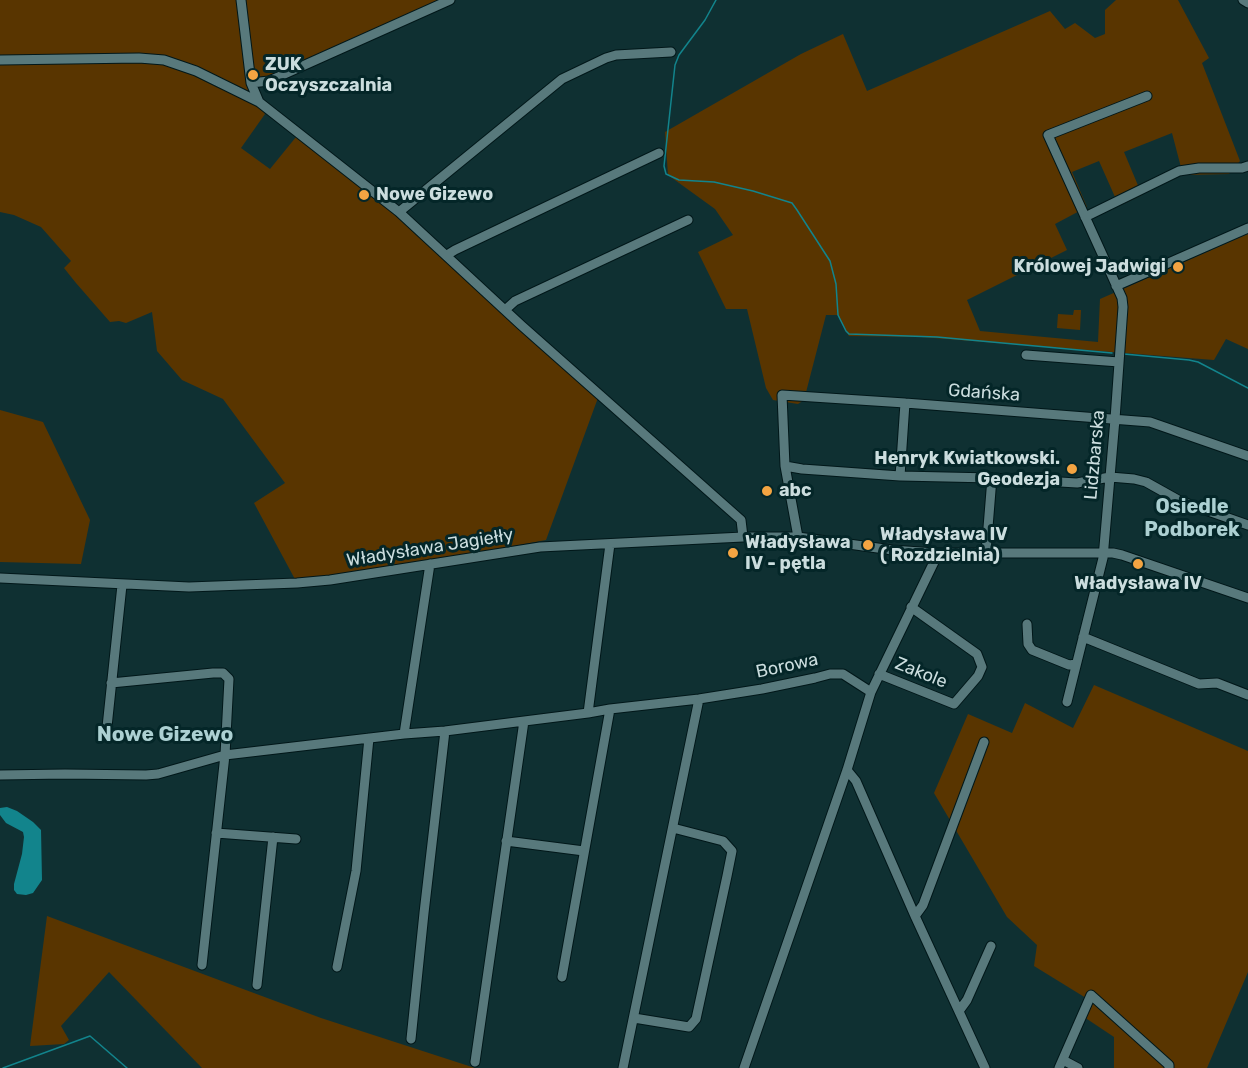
<!DOCTYPE html>
<meta charset="utf-8">
<style>
body{margin:0}
canvas{display:block;background:#0f3032}
</style>
<canvas width="1248" height="1068"></canvas>
<script>
const ctx = document.querySelector('canvas').getContext('2d');
ctx.lineJoin = 'round';
function fill(path, color) {
  ctx.fillStyle = color;
  ctx.fill(path, 'evenodd');
}
function toPath(rows) {
  const path = new Path2D();
  for (const r of rows) {
    path.moveTo(r[0], r[1]);
    for (let i = 2; i < r.length; i += 2) path.lineTo(r[i], r[i + 1]);
  }
  return path;
}
function trace(path, color, width, dash) {
  ctx.strokeStyle = color;
  ctx.lineWidth = width;
  ctx.lineCap = dash ? 'butt' : 'round';
  ctx.setLineDash(dash || []);
  ctx.stroke(path);
}
function label(font, color, halo, rows, align = 'center') {
  ctx.font = font + ' Rubik,sans-serif';
  ctx.lineWidth = 6;
  ctx.setLineDash([]);
  ctx.textBaseline = 'middle';
  ctx.strokeStyle = halo;
  ctx.fillStyle = color;
  for (const [text, x, y, turn = 0] of rows) {
    ctx.save();
    ctx.translate(x, y);
    ctx.rotate((+turn || 0) * Math.PI / 180);
    ctx.textAlign = isNaN(turn) ? turn : align;
    if (halo) ctx.strokeText(text, 0, 0);
    ctx.fillText(text, 0, 0);
    ctx.restore();
  }
}
fill(toPath([
 [0,0,450,0,253,85,254,98,265,114,241,148,270,169,296,137,399,212,599,395,546,540,330,580,297,583,254,503,285,483,223,399,182,380,157,351,152,312,126,323,119,321,110,322,76,283,64,268,71,261,41,227,14,215,0,212],
 [1116,0,1178,0,1209,58,1202,63,1240,161,1229,174,1183,175,1172,133,1124,152,1142,195,1119,206,1099,161,1072,172,1087,207,1055,224,1067,250,967,300,980,331,1098,342,1100,299,1248,234,1248,349,1226,339,1214,360,921,337,849,336,838,315,826,315,804,400,798,404,773,400,766,388,747,309,726,309,698,252,733,235,715,209,668,175,665,132,801,54,843,34,867,91,1050,11,1065,29,1075,23,1095,38,1105,34,1105,10],
 [1074,310,1081,310,1080,330,1057,328,1058,314,1073,315],
 [0,410,43,422,90,520,81,564,0,562],
 [1094,685,1248,751,1248,972,1207,1068,1114,1068,1114,1037,1081,1015,1086,998,1034,966,1037,945,1007,917,934,793,968,714,1012,733,1025,703,1073,728],
 [47,916,321,1018,475,1068,202,1068,109,972,61,1026,69,1040,64,1044,30,1046]
]), '#593500');
fill(toPath([
 [7,807,17,811,33,822,41,830,42,880,33,893,26,895,17,894,14,890,14,884,22,854,24,837,23,832,6,823,0,815,0,808]
]), '#12848c');
trace(toPath([
 [716,0,705,20,679,55,675,65,664,166,666,174,679,180,714,182,753,191,792,203,797,210,830,261,836,284,838,315,846,331,849,334,937,337,1112,353],
 [1124,354,1189,360,1198,362,1248,388],
 [3,1068,90,1036,127,1068]
]), '#12848c', 1.5);
const minor = toPath([
 [241,0,251,83,259,102],
 [1243,0,1248,3],
 [0,60,139,58,164,60,196,71,259,102,399,212,521,325,741,520,743,537],
 [251,83,269,81,450,0],
 [399,212,562,79,606,58,616,55,671,52],
 [1085,217,1179,171,1199,168,1242,168,1248,166],
 [447,255,455,250,659,153],
 [1116,286,1248,228],
 [505,310,515,301,688,220],
 [1026,355,1119,362],
 [785,466,782,395,905,403,1150,422,1248,456],
 [900,476,905,403],
 [798,537,785,466,802,469,900,476,992,478,1077,483,1110,477,1134,479,1146,482,1180,501,1248,525],
 [986,552,992,478],
 [0,578,189,587,297,583,330,580,540,547,743,537,798,537,892,550,935,553,1113,553,1122,555,1248,598],
 [1027,624,1028,644,1032,650,1069,665,1076,664],
 [1083,637,1199,684,1217,683,1248,695],
 [879,674,954,704,978,676,982,667,977,654,911,607],
 [111,683,213,673,223,673,229,679,225,755,202,965],
 [1067,702,1103,558,1115,419,1123,307,1122,298,1048,135,1147,96],
 [588,713,610,544],
 [107,727,122,585],
 [404,734,430,564],
 [847,770,856,781,915,916,985,1068],
 [0,775,65,774,146,775,158,774,225,755,404,734,445,731,588,713,610,709,699,699,762,689,815,678,830,674,843,674,871,692],
 [216,833,296,839],
 [506,841,584,851],
 [915,916,923,905,984,742],
 [337,967,356,871,369,738],
 [562,977,610,709],
 [257,985,273,837],
 [959,1011,967,1000,991,946],
 [634,1018,689,1027,696,1019,727,876,732,851,723,841,673,828],
 [411,1039,424,913,445,731],
 [1063,1060,1078,1068],
 [475,1062,524,721],
 [623,1068,699,699],
 [744,1068,847,770,871,692,934,562,935,553],
 [1059,1068,1091,995,1169,1065,1169,1068]
]);
trace(minor, '#011719', 11);
trace(minor, '#58797c', 9);
for (const [x, y, r, color] of [
 [253,75,6,"#f3a442"],
 [364,195,6,"#f3a442"],
 [1178,267,6,"#f3a442"],
 [1072,469,6,"#f3a442"],
 [767,491,6,"#f3a442"],
 [868,545,6,"#f3a442"],
 [733,553,6,"#f3a442"],
 [1138,564,6,"#f3a442"]
]) {
  const dot = new Path2D();
  dot.arc(x, y, r, 0, 2 * Math.PI);
  ctx.fillStyle = color;
  ctx.fill(dot);
  trace(dot, '#042628', 2);
}
label('bold 18px', '#cbddde', '#042628', [
 ["ZUK",265,65],
 ["Oczyszczalnia",265,86],
 ["Nowe Gizewo",376,195],
 ["Królowej Jadwigi",1166,267,"right"],
 ["Henryk Kwiatkowski.",1060,459,"right"],
 ["Geodezja",1060,480,"right"],
 ["abc",779,491],
 ["Władysława IV",880,535],
 ["( Rozdzielnia)",880,556],
 ["Władysława",745,543],
 ["IV - pętla",745,564],
 ["Władysława IV",1138,584,"center"]
], 'left');
label('18px', '#cbddde', '#042628', [
 ["Gdańska",984,393,4],
 ["Lidzbarska",1095,455,-85],
 ["Władysława Jagiełły",430,548,-9],
 ["Borowa",787,666,-12],
 ["Zakole",921,673,22]
]);
label('bold 20px', '#acd0d2', '#042628', [
 ["Osiedle",1192,507],
 ["Podborek",1192,530]
]);
label('bold 21px', '#acd0d2', '#042628', [
 ["Nowe Gizewo",165,735]
]);
</script>
